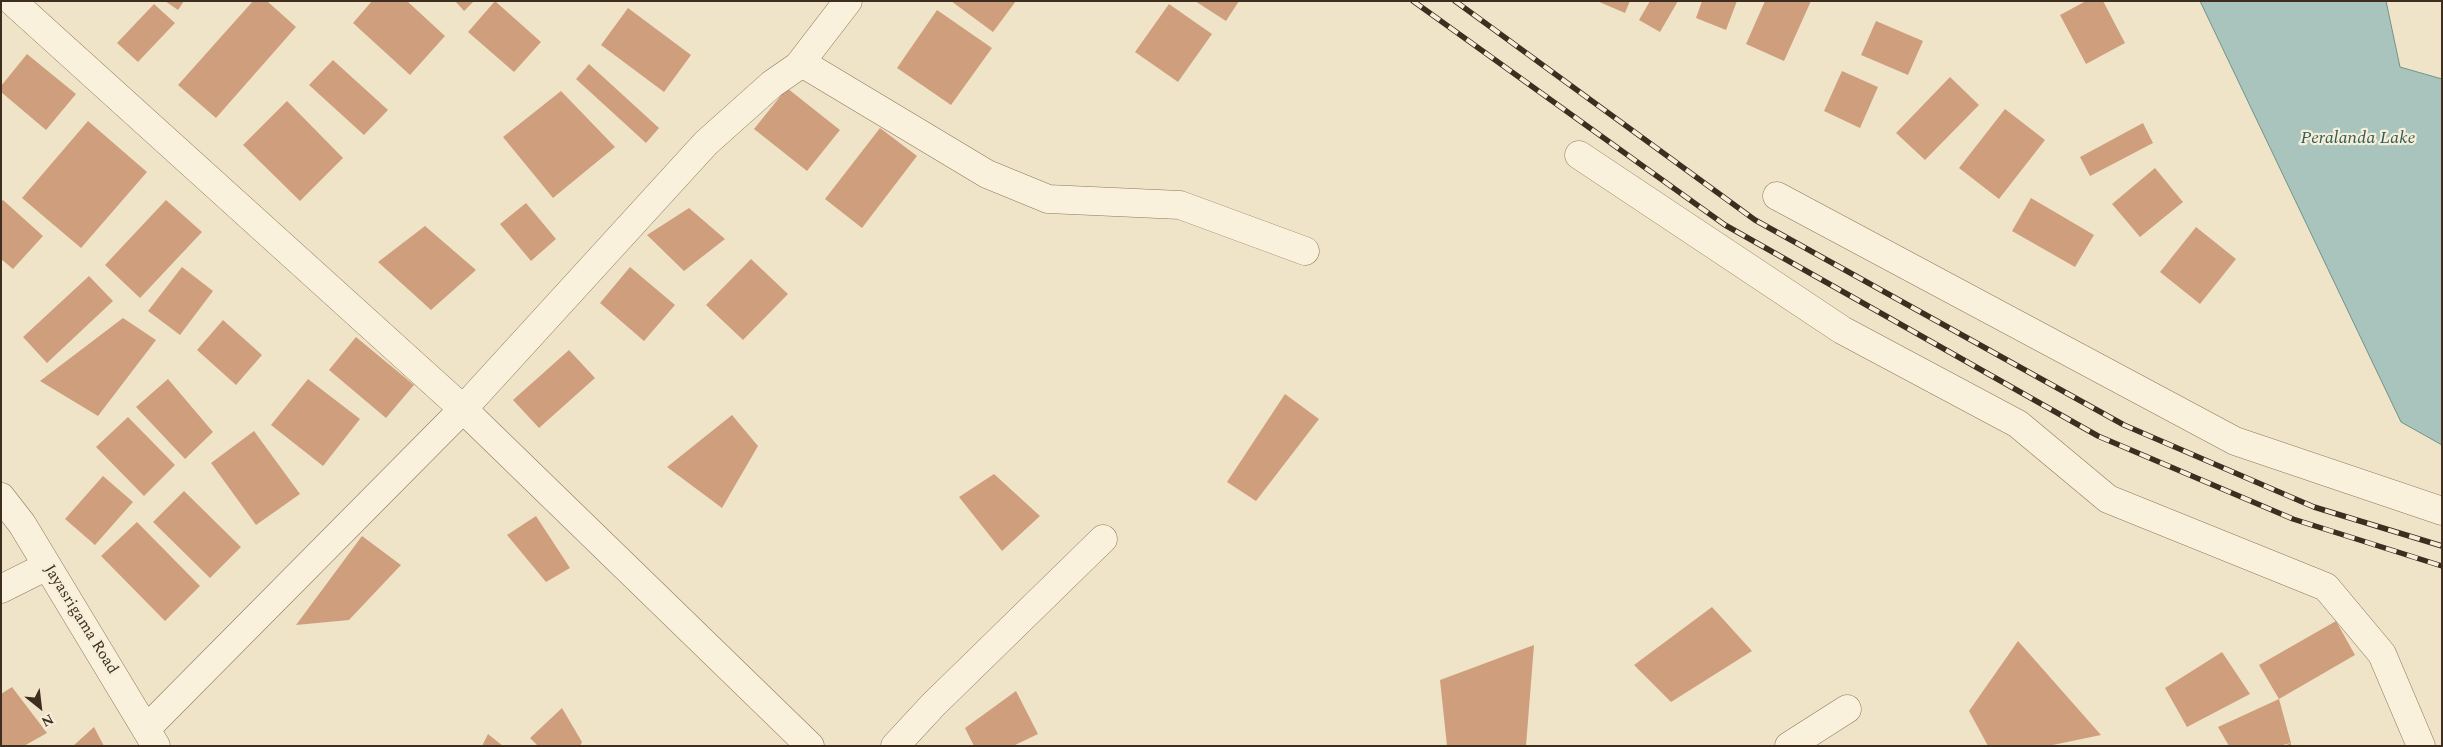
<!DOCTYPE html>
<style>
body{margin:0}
#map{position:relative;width:2443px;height:747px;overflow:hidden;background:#f0e4c8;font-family:Spectral,serif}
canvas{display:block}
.frame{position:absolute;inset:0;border:2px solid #3d2e20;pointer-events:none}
.north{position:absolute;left:15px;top:682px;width:50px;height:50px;-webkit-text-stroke:4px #f7eed8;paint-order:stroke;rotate:151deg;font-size:14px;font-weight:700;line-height:20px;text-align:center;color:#3d2e20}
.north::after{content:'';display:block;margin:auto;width:18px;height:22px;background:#3d2e20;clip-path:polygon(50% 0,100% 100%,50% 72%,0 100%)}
</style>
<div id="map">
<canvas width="2443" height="747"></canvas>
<div class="frame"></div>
<div class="north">N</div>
</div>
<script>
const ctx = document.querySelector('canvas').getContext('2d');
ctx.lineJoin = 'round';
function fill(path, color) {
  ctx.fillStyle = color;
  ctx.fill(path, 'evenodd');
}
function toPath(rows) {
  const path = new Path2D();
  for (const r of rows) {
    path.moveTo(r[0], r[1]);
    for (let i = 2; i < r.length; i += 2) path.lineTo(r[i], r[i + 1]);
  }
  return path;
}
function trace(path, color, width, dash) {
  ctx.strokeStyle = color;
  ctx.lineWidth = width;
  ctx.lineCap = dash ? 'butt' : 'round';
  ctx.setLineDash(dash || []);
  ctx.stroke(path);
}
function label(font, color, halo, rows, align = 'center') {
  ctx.font = font + ' Spectral,serif';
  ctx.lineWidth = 4.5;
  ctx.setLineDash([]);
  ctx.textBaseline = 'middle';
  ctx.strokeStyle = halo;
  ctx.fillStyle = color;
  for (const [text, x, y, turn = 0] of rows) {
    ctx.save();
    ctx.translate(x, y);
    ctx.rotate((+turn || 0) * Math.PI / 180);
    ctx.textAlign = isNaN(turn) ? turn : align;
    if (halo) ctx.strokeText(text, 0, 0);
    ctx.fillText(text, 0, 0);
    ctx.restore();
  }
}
const water = toPath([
 [2200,1,2386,1,2400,67,2442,79,2442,445,2401,422,2200,1]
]);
fill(water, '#a9c4bc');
trace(water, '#6f938a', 1);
fill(toPath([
 [165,1,184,1,178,10],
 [253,1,267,1,296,27,216,118,178,85],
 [372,1,407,1,445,36,410,75,353,23],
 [455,1,474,1,464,11],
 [495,1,541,42,514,72,468,32],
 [951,1,1016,1,993,32],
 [1195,1,1239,1,1226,21],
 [1597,1,1630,1,1625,13],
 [1650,1,1678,1,1660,32,1639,20],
 [1702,1,1737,1,1726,30,1696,18],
 [1765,1,1811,1,1784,61,1746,44],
 [2086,1,2103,1,2125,43,2086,64,2060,15],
 [154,4,175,23,138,62,117,43],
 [1169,4,1212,34,1178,82,1135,52],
 [628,8,691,55,664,92,601,45],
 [937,10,992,48,951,105,897,68],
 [1876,21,1923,41,1908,75,1861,55],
 [27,54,76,94,46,130,1,92,1,86],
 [333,60,388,110,364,135,309,85],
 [589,64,659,128,646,143,576,79],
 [1842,71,1878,87,1860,128,1824,111],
 [1950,77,1979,105,1925,160,1896,133],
 [787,88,840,130,807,171,754,129],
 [561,91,615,147,553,198,503,137],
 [287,101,343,158,300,201,243,145],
 [2005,109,2045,140,1999,199,1959,168],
 [88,121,147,172,81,248,22,198],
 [2143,123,2153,143,2090,176,2080,157],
 [880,128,917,156,862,228,825,199],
 [2155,168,2183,202,2140,237,2112,204],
 [2031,198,2094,235,2075,267,2012,231],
 [3,200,43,236,13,269,1,259,1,202],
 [166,200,202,232,140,298,105,265],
 [526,203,556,239,531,261,500,224],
 [689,208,725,239,684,271,647,235],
 [425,226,476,270,431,310,378,262],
 [2196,227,2236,259,2200,304,2160,272],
 [751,259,788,294,743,340,706,305],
 [182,267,213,291,180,335,148,311],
 [630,267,675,305,644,341,600,303],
 [89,276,113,301,47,363,23,337],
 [123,318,156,340,98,416,40,381],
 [223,320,262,355,236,385,197,350],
 [356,337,414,385,386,418,329,370],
 [569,350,595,378,539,428,513,400],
 [168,379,213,432,185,459,136,407],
 [308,379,360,419,323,466,271,425],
 [1285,394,1319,419,1256,501,1227,482],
 [732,415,758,446,722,508,667,467],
 [128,417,175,465,144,496,96,447],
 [254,431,300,494,256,525,211,463],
 [994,474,1040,516,1002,551,959,497],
 [103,476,133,502,95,545,65,519],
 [184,491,241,547,210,578,153,522],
 [536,516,570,568,546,582,507,535],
 [137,522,200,586,165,621,101,556],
 [362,536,401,565,349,620,296,625],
 [1712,607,1752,651,1671,702,1634,665],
 [2336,621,2355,655,2279,699,2291,743,2291,746,2284,746,2291,743,2279,746,2229,746,2218,727,2279,699,2259,665],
 [2018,641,2101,735,2048,746,1988,746,1969,711],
 [1534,645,1526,746,1447,746,1440,680],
 [2222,652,2250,694,2187,727,2165,688],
 [12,687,47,733,24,746,1,746,1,694],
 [1016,691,1038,734,1013,746,974,746,965,728],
 [562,708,582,742,580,746,538,746,530,738],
 [94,727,104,746,73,746],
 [488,734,503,746,482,746]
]), '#cf9f7d');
const minor = toPath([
 [12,1,463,409,810,746],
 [798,66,848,1],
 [1579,155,1842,330,2018,424,2108,499,2326,587,2382,654,2421,746],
 [1777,196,2235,441,2442,511],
 [1,497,22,524,156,746],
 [1,589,47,566],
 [147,728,463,409,706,143,772,84,798,66,807,66,987,174,1048,199,1180,205,1305,251],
 [895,746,933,705,1103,539],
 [1789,746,1847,709]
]);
trace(minor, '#8d765c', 29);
trace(minor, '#faf1dc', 28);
const rail = toPath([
 [1413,1,1725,225,2098,436,2293,519,2442,566],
 [1455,1,1755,220,2124,425,2314,507,2442,546]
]);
trace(rail, '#3d2e20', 5.5);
trace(rail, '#f7eed8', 4, [11]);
label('16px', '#3d2e20', '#f7eed8', [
 ["Jayasrigama Road",80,620,58]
]);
label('italic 18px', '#2f5d5a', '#f7eed8', [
 ["Peralanda Lake",2358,139]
]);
</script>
